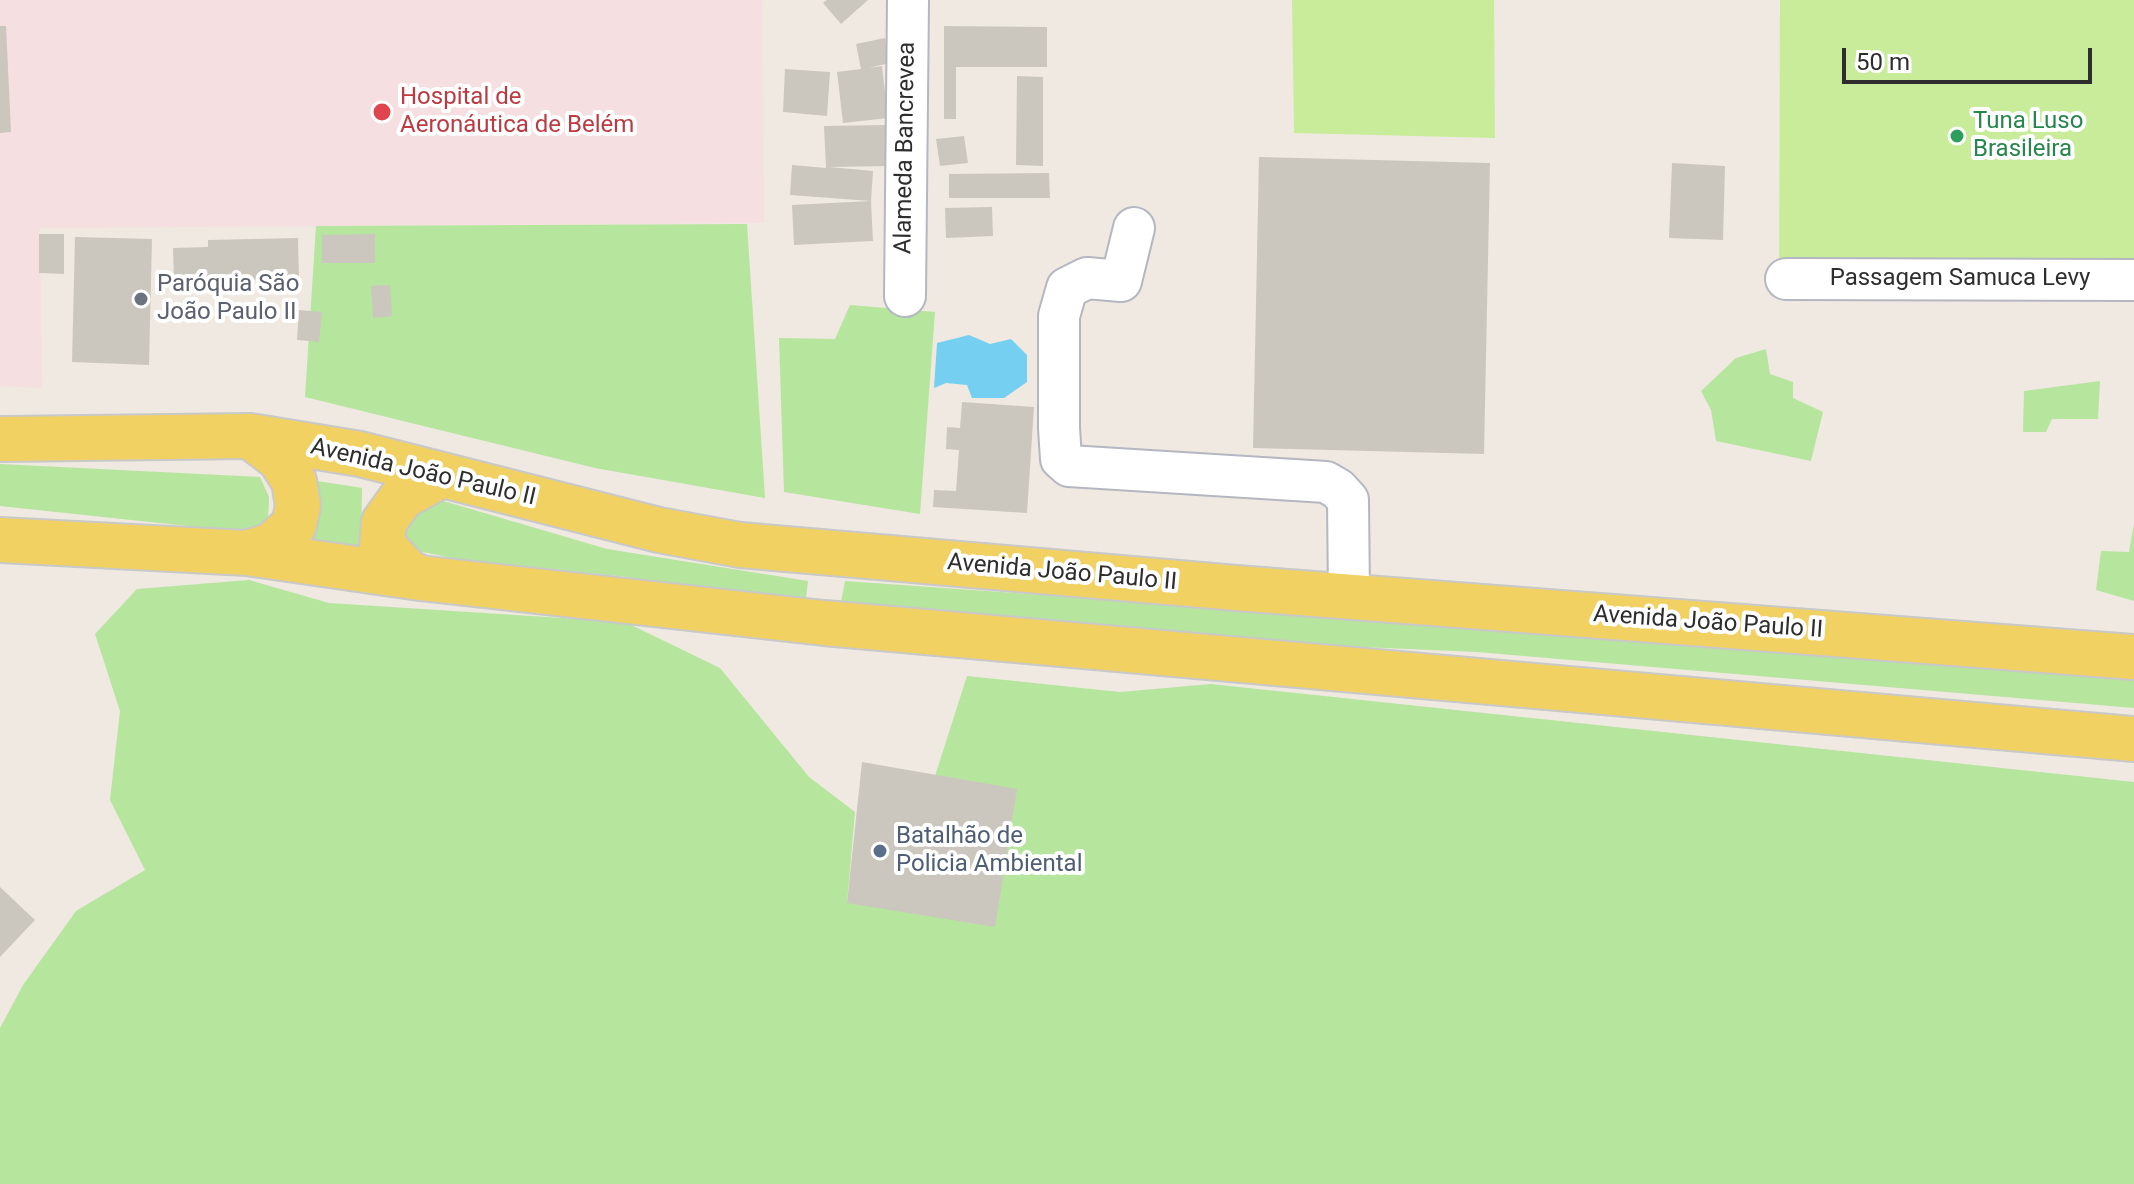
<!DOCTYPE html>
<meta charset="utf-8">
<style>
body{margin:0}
#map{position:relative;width:2134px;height:1184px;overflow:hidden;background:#efe9e1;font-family:Roboto,sans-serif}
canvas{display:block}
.scale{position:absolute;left:1842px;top:48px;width:250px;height:36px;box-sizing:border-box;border:4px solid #2e2e2e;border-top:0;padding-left:10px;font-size:24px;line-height:28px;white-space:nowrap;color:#2e2e2e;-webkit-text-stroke:6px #fff;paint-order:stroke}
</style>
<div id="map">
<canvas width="2134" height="1184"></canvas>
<div class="scale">50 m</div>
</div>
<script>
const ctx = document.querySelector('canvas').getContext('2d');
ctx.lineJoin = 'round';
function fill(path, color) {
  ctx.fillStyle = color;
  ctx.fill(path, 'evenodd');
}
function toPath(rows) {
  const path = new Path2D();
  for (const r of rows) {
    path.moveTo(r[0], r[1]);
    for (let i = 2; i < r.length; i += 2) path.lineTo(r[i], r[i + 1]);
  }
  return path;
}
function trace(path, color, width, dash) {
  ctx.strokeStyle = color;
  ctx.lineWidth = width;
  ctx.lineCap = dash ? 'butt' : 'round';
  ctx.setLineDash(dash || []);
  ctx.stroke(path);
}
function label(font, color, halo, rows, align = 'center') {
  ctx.font = font + ' Roboto,sans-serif';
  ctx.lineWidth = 8;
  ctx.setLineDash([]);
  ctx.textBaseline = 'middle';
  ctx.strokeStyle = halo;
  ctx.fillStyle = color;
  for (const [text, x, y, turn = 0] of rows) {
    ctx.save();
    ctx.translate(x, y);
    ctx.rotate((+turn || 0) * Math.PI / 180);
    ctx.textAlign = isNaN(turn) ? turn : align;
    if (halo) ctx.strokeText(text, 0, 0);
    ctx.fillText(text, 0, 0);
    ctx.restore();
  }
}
fill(toPath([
 [0,0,762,0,764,223,40,228,42,388,0,386]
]), '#f5dfe0');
fill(toPath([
 [747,224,765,498,595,468,305,397,316,226],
 [850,305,935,312,920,514,784,492,779,338,835,339],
 [1766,349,1770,374,1793,382,1793,398,1823,412,1811,461,1716,441,1711,410,1701,391,1736,358],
 [2100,381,2098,419,2052,419,2046,432,2023,432,2024,391],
 [0,464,260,477,269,497,268,520,253,533,0,506],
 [311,480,362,488,361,549,305,545],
 [423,495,607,549,808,581,805,606,627,577,457,559,413,550,396,530],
 [2134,524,2134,601,2096,590,2101,551,2129,552],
 [249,580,329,603,625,622,720,668,809,777,855,812,847,903,935,776,967,676,1120,692,1211,684,2134,782,2134,1184,0,1184,0,1028,23,985,76,911,145,870,110,800,120,711,95,634,137,589],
 [845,581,2134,672,2134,708,1477,652,1152,638,840,607]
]), '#b6e59e');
fill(toPath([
 [1292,0,1494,0,1495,138,1294,133],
 [1780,0,2134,0,2134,275,1779,272]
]), '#c9ec9a');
fill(toPath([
 [969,335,990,344,1011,339,1027,355,1027,382,1004,398,972,398,967,385,946,383,934,388,937,343]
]), '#75cff0');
fill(toPath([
 [827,0,868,0,841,24,823,3],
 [0,26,6,26,11,132,0,133],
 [944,26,1047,27,1047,67,956,67,956,119,944,119],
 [885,38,890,63,868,68,882,66,888,118,843,123,837,72,861,69,856,44],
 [785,69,830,72,827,116,783,112],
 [1017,76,1043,77,1043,166,1016,165],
 [887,125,888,166,829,167,873,171,871,201,790,195,792,165,826,168,824,126],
 [964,136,968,163,940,166,936,139],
 [1259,157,1490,163,1484,454,1253,448],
 [1672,163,1725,166,1723,240,1669,238],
 [1049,173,1050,198,949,198,949,174],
 [871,201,873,241,794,245,792,205],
 [992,207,993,236,946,238,945,208],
 [39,234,64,234,64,274,39,273],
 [375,234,375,263,322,263,322,235],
 [75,237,152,239,149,365,72,362],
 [298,238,299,278,174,282,173,248,208,247,208,240],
 [390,285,392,316,373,318,371,286],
 [299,310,322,312,319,342,297,340],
 [962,402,1034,407,1027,513,933,507,934,490,956,491,959,450,946,449,947,427,960,428],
 [862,762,1017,789,995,927,847,903],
 [0,887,35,920,0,957]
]), '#cbc7bf');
const minor = toPath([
 [1134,228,1121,281,1087,278,1067,288,1059,316,1059,428,1061,459,1069,466,1326,482,1338,489,1348,500,1349,597],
 [1786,279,2134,280],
 [905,296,908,0]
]);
const major = toPath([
 [0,439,250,436,360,454,659,530,740,545,1236,588,2134,657],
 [0,540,247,553,420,578,824,623,2134,739],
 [247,553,272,545,294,525,298,506,294,481,280,459,250,436],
 [420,578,408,572,382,545,384,522,402,497,442,475]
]);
trace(minor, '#b4b7c1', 44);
trace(major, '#c9c9c9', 48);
trace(minor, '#fff', 40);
trace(major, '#f2d163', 44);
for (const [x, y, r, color] of [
 [382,112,10,"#e0444e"],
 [1957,136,8,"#2e9e5b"],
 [141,299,8,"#6b7280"],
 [880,851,8,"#5c6f8a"]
]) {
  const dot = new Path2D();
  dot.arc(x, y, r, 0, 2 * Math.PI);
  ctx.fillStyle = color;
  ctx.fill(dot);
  trace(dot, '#fff', 3);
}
label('24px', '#be3a42', '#fff', [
 ["Hospital de",400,98],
 ["Aeronáutica de Belém",400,126]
], 'left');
label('24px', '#27864d', '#fff', [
 ["Tuna Luso",1973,122],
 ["Brasileira",1973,150]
], 'left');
label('24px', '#2e2e2e', '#fff', [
 ["Alameda Bancrevea",906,148,-89],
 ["Passagem Samuca Levy",1960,279],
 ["Avenida João Paulo II",423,473,13],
 ["Avenida João Paulo II",1062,573,5],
 ["Avenida João Paulo II",1708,623,4]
]);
label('24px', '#5b616d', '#fff', [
 ["Paróquia São",157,285],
 ["João Paulo II",157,313]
], 'left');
label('24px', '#4e5e75', '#fff', [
 ["Batalhão de",896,837],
 ["Policia Ambiental",896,865]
], 'left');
</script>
